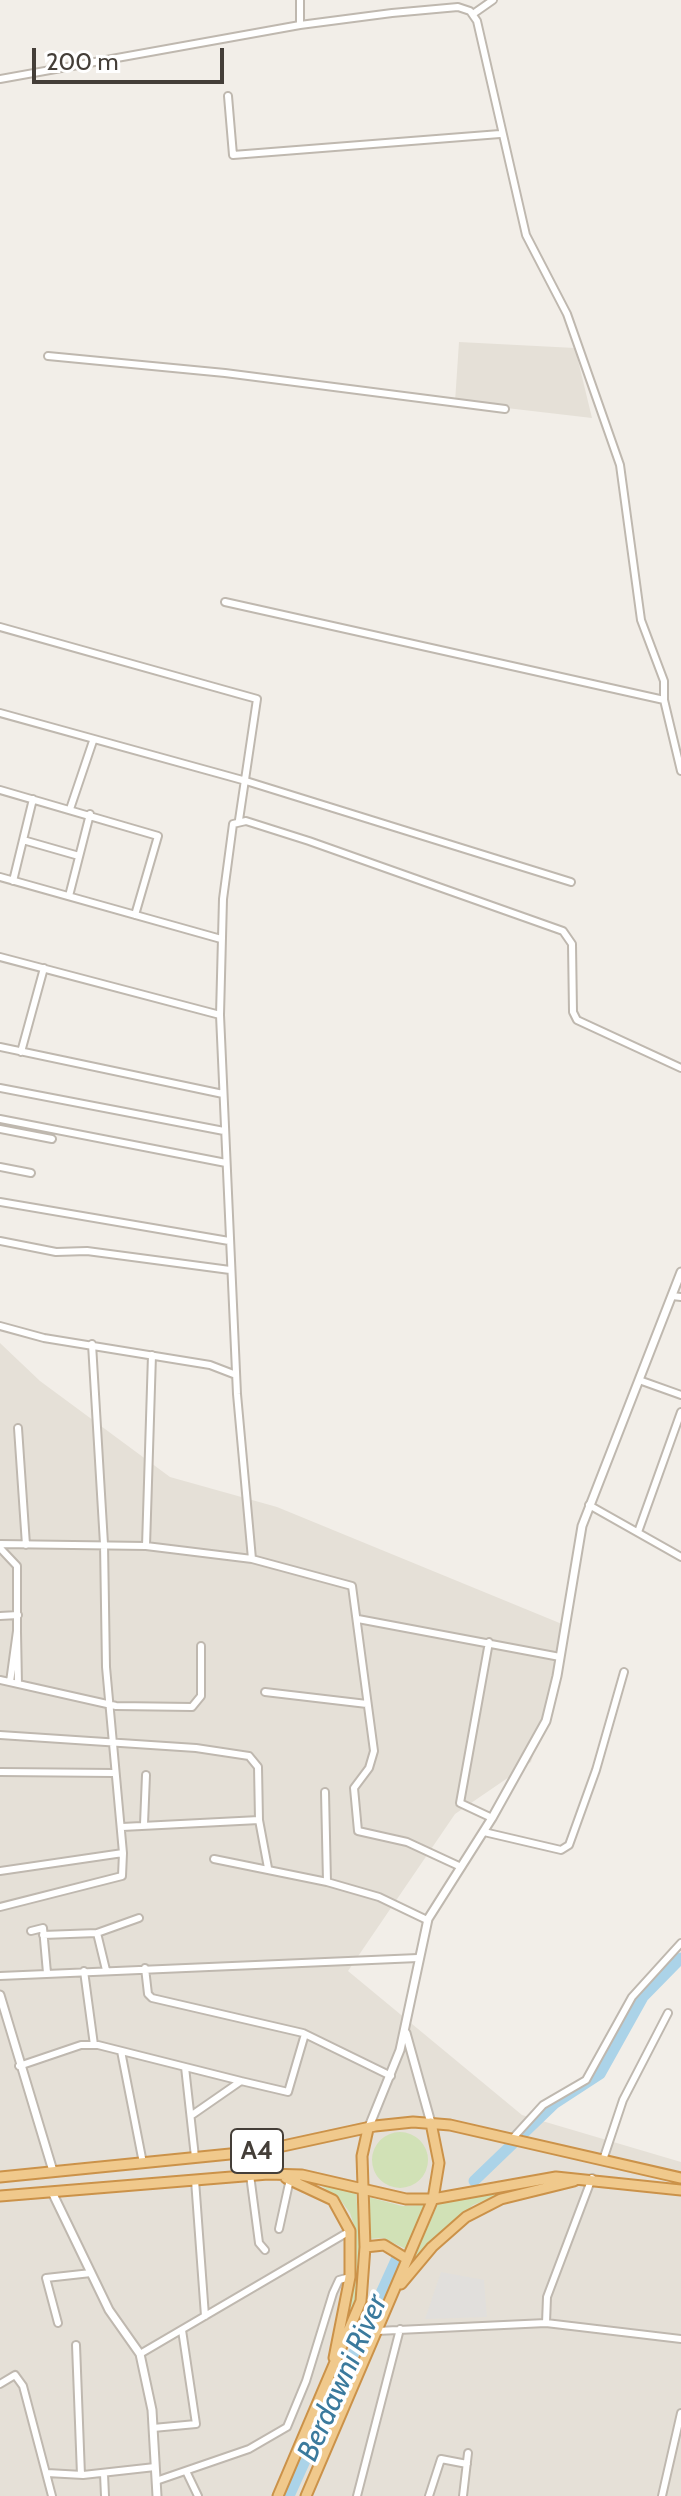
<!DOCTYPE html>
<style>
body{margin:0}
#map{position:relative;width:681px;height:2496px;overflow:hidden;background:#f2eee8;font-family:Cabin,sans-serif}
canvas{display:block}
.scale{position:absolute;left:32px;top:48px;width:192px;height:36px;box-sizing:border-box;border:4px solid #443e38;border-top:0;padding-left:10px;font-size:24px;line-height:28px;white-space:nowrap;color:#443e38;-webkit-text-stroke:6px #fff;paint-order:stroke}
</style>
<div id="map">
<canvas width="681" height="2496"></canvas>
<div class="scale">200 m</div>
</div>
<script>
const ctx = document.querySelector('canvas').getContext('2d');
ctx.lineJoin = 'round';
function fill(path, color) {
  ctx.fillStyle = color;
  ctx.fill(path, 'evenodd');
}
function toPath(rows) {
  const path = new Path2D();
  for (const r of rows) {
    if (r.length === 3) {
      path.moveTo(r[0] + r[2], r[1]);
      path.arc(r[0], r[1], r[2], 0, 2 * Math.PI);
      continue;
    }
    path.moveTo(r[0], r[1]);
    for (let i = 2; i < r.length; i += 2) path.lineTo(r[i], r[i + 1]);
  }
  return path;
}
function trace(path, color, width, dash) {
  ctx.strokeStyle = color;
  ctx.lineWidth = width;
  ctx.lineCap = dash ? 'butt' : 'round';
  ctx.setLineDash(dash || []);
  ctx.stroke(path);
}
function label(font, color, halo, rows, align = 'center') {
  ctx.font = font + ' Cabin,sans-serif';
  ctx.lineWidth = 7;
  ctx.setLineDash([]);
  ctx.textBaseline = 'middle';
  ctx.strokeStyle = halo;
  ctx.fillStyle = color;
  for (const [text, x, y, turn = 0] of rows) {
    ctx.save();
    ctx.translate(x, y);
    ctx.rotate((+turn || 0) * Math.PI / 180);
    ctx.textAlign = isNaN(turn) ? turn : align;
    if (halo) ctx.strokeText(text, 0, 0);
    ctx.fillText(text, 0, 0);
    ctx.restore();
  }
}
fill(toPath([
 [459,342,575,348,592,418,455,402],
 [0,1343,40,1381,170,1477,277,1507,562,1624,550,1697,531,1762,455,1814,348,1971,522,2115,681,2162,681,2496,0,2496]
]), '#e5e0d7');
fill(toPath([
 [400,2160,28],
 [310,2178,356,2193,361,2251,358,2291,346,2329,356,2273,356,2231,350,2213,339,2198],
 [533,2181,473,2205,412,2262,438,2204],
 [368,2197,402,2206,426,2205,406,2249,383,2238,368,2239]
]), '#d1e1b6');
fill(toPath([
 [441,2272,484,2280,487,2317,425,2319]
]), '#e1dfdc');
trace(toPath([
 [474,2181,554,2104,600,2074,643,1997,681,1958],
 [289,2496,396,2260]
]), '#abd3e8', 11);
const minor = toPath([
 [300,0,300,25],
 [473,14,493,0],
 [0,79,300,25,392,13,458,7,470,11,477,21,526,235,567,314,620,465,641,620,664,681,664,700,681,771],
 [228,96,233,155,500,134],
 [48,356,225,373,505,409],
 [225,602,664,700],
 [0,627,257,699,239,820],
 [0,713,246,781,571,882],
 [0,790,158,836,135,915],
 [70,809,93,741],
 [23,840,79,856],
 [0,877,221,939],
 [13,881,33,799],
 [69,896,90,814],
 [0,957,220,1015],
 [0,1047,223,1094],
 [21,1052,44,968],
 [0,1088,224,1131],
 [0,1119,226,1163],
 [0,1129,52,1139],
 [0,1167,31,1173],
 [0,1202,229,1241],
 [0,1241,56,1252,87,1251,230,1270],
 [672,1296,681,1297],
 [0,1326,44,1338,210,1365,236,1375],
 [639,1380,681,1395],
 [18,1428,26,1545],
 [589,1505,681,1557],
 [638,1532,681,1412],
 [0,1544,146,1546,252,1559,352,1586,374,1751,369,1768,354,1788,358,1831,407,1842,461,1867],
 [146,1546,152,1355],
 [0,1548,17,1566,17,1631,10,1682],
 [252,1559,237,1394,220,1015,223,899,233,824,246,821,309,841,563,931,572,944,573,1012,577,1020,681,1068],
 [0,1616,18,1615],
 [358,1619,560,1657],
 [17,1632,18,1684],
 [489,1642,460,1803,492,1818],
 [0,1680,116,1706,192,1707,201,1696,201,1646],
 [265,1692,367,1704],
 [0,1735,196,1748,249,1756,258,1767,259,1820,268,1868],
 [0,1772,114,1773],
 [325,1792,327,1882],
 [144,1824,146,1775],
 [122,1827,259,1820],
 [484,1832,561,1850,569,1845,596,1770,624,1672],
 [214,1859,327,1882,379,1897,427,1920],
 [0,1871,123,1853,106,1667,104,1544,92,1344],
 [0,1907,122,1876,123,1853],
 [31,1931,43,1928,47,1973],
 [97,1933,106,1970],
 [43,1935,97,1933,139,1918],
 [145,1968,148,1994,152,1998,303,2033,391,2076],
 [84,1971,94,2045],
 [0,1976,418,1958],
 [121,2051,143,2163],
 [19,2066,81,2045,98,2045,241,2081],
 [185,2067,195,2157],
 [192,2115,241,2081,288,2092,305,2034],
 [512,2139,543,2105,586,2080,632,1997,681,1943],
 [603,2160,623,2100,668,2013],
 [250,2175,259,2243,265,2250],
 [195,2180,205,2316],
 [279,2229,290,2179],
 [58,2323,46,2278,91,2273],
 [546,2323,547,2297,592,2178],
 [377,2331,546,2323,681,2339],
 [76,2345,81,2475],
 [140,2354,350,2231],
 [0,2384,15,2375,23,2386,52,2496],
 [153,2428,196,2424,182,2330],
 [186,2471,198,2496],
 [47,2473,83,2475,155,2467],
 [104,2474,105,2496],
 [156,2481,249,2449,287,2427,306,2381,333,2293,339,2280,350,2277],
 [357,2496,400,2329],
 [429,2496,441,2459,467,2464],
 [463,2496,468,2453],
 [662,2496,681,2413]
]);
const tertiary = toPath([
 [0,1995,53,2171],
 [406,2033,431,2123],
 [368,2129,400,2050,428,1919,492,1818,546,1721,557,1676,582,1526,681,1272],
 [52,2192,109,2310,140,2354,152,2410,157,2496]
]);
const trunk = toPath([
 [0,2177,260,2151,375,2126,413,2122,450,2125,681,2178],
 [286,2178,333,2200,350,2231,350,2277,334,2358],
 [0,2196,268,2174,302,2175,406,2199,433,2199,556,2177,681,2190],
 [365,2247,384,2245,407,2259],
 [401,2284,432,2247,466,2217,501,2199,574,2181],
 [278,2496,361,2301,365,2247,362,2156,368,2129],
 [306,2496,433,2199,439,2163,431,2123]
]);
trace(minor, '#bfb8af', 10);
trace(tertiary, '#bfb8af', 11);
trace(trunk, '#cb9249', 13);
trace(minor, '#fff', 6);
trace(tertiary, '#fff', 7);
trace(trunk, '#f0c98c', 9);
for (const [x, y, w] of [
 [257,2151,52]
]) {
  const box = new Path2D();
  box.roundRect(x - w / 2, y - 22, w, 44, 6);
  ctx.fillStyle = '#fff';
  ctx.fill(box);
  trace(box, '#443e38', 2);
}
label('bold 26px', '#443e38', null, [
 ["A4",257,2151]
]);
label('italic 30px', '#3b7a9d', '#fff', [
 ["Berdawni River",343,2378,-66]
]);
</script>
